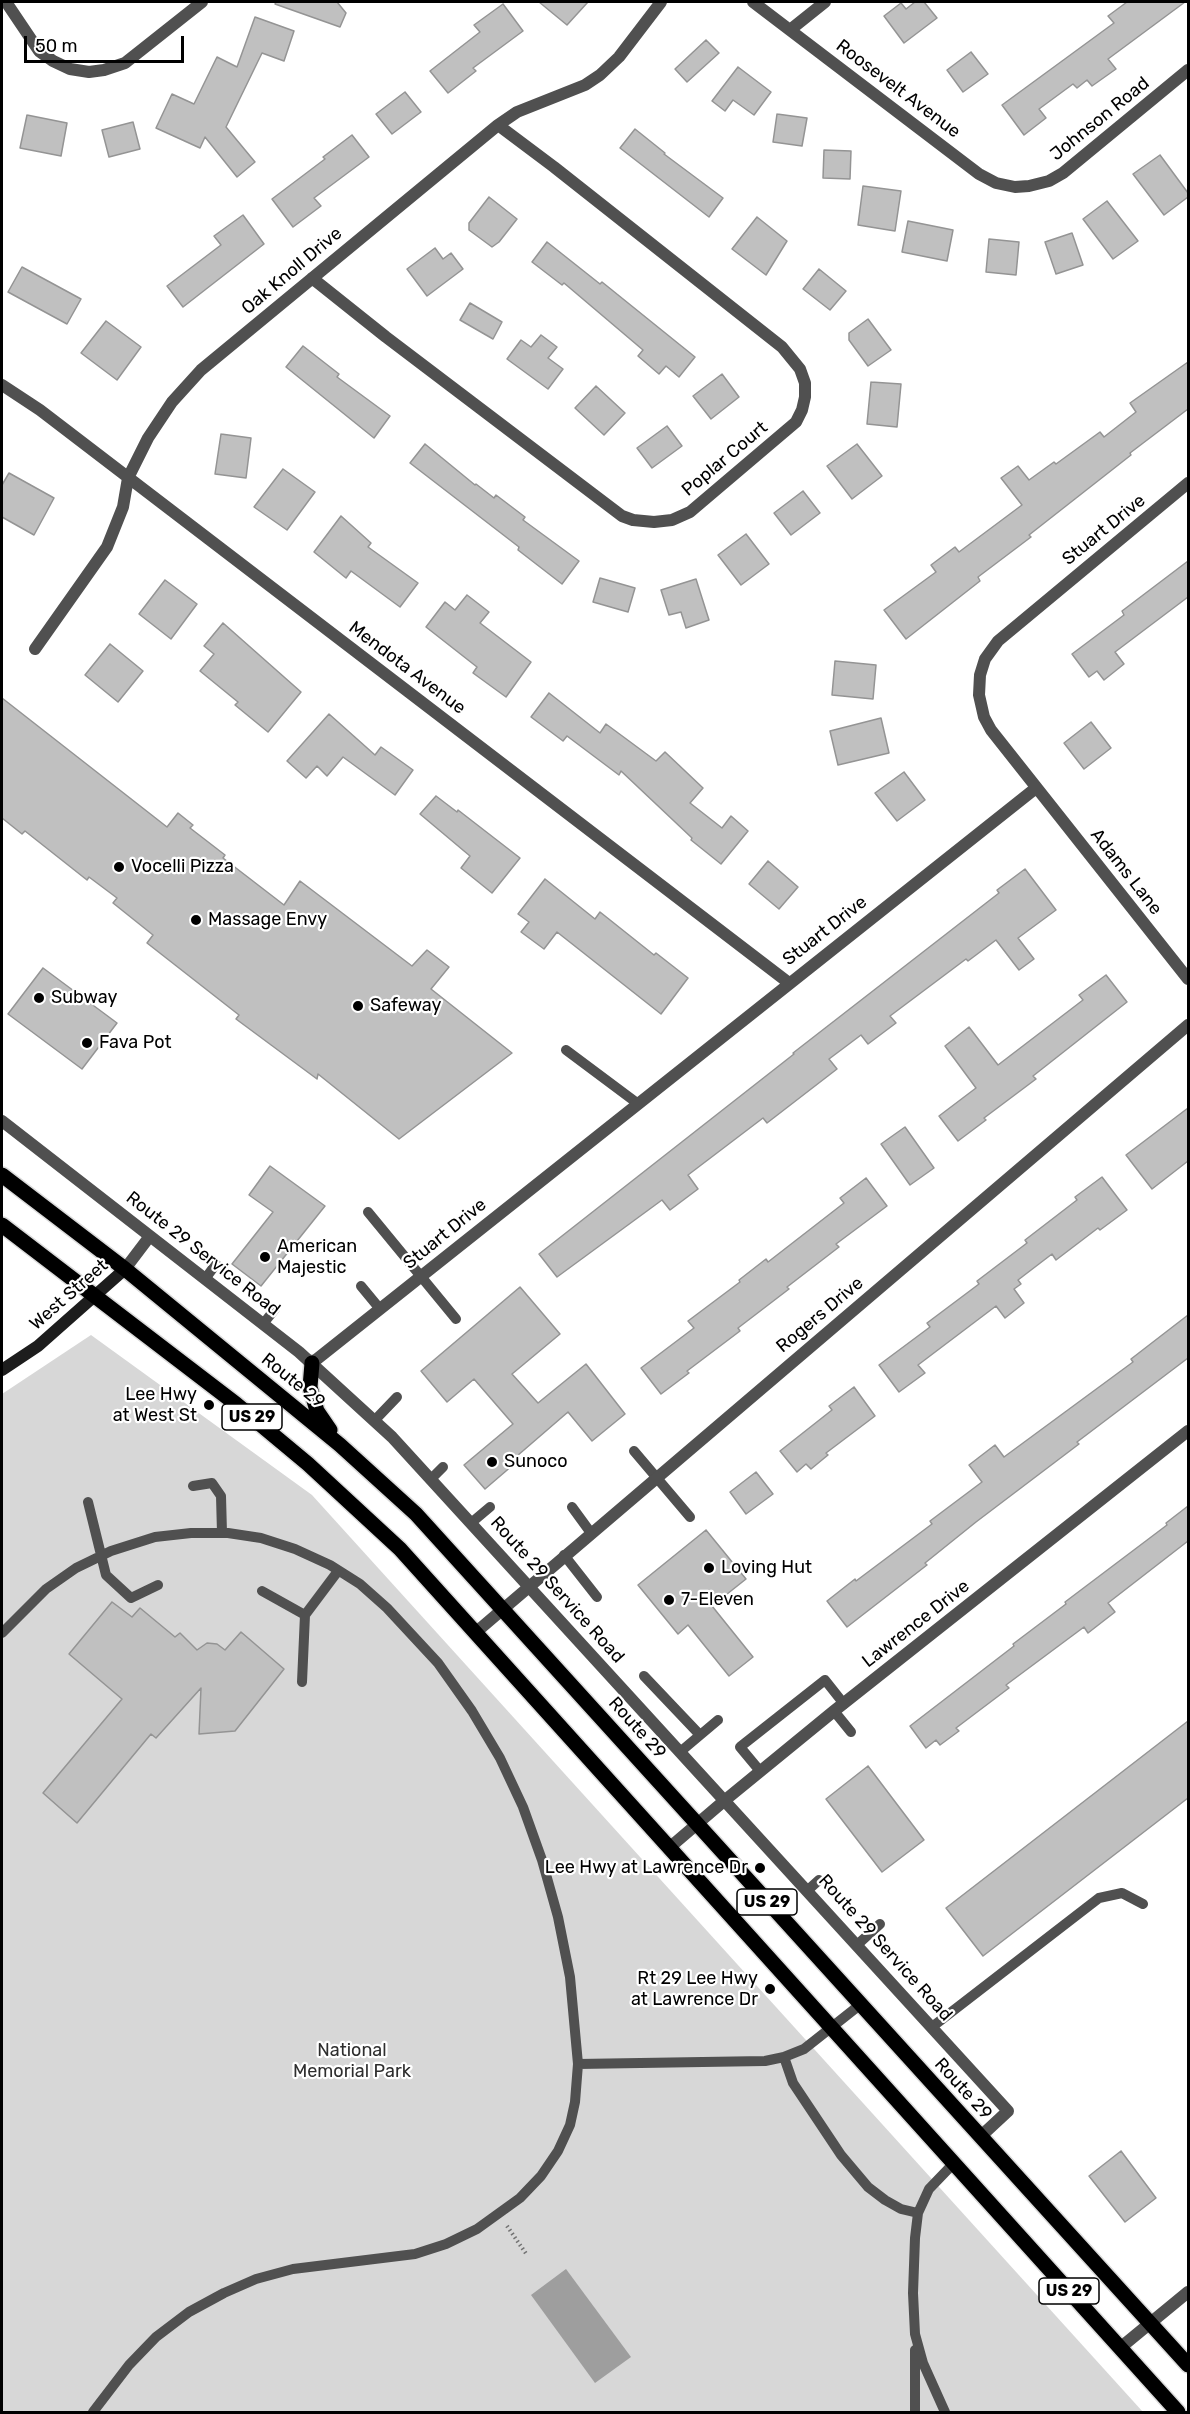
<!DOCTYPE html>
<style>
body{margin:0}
#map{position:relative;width:1190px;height:2414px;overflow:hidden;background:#fff;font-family:Rubik,sans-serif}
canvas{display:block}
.frame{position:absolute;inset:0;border:3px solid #000;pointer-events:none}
.scale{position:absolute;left:24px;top:36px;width:160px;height:27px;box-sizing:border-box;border:3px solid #000;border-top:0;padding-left:8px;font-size:18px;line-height:21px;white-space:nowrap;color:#000;-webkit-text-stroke:4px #fff;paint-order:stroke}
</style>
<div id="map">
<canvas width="1190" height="2414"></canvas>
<div class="frame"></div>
<div class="scale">50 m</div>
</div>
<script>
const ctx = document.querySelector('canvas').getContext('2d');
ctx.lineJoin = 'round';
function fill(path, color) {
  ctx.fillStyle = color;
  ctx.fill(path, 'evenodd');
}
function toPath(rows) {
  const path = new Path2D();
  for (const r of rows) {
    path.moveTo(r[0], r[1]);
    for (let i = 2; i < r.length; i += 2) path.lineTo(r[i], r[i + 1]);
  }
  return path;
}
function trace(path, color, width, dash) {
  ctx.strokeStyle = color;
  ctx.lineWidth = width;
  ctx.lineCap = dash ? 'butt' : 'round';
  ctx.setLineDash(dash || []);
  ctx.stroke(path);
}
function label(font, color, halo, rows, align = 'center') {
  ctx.font = font + ' Rubik,sans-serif';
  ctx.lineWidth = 4.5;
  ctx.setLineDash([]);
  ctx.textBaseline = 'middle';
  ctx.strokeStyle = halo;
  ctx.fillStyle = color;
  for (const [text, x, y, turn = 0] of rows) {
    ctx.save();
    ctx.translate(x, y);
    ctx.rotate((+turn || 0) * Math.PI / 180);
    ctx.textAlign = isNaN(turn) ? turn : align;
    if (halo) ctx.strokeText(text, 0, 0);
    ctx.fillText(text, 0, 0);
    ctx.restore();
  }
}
fill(toPath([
 [91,1335,312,1495,1143,2412,2,2412,2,1394]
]), '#d7d7d7');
fill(toPath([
 [566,2269,631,2357,595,2383,531,2295]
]), '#9e9e9e');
const building = toPath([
 [276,2,337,2,346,13,340,27,275,4,276,2],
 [539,2,588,2,567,25,539,2],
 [915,2,924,2,937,18,904,43,884,16,901,3,906,9,915,2],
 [1127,2,1185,2,1108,59,1116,69,1092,86,1087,80,1077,88,1073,84,1039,109,1046,118,1024,135,1002,105,1114,23,1108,16,1127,2],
 [503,4,523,31,473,68,476,71,448,93,430,71,480,32,474,25,503,4],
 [255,17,294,31,284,61,262,53,226,127,255,162,237,177,205,137,200,148,156,128,172,94,194,104,217,57,237,67,255,17],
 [706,40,719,53,687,82,675,69,706,40],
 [971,52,988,74,963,92,947,70,971,52],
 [738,67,771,92,754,115,733,100,725,111,712,101,738,67],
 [405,92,421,112,392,134,376,114,405,92],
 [777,114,807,118,802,146,773,142,777,114],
 [27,115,67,123,61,156,20,148,27,115],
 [133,122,140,149,109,157,102,130,133,122],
 [635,129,665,153,664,154,723,198,709,217,620,148,635,129],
 [352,135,369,157,314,198,321,206,293,227,272,199,325,159,323,157,352,135],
 [824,150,851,151,850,179,823,178,824,150],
 [1160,155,1188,193,1188,197,1164,215,1133,174,1160,155],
 [863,186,901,191,895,231,858,225,863,186],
 [489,197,517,219,499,242,492,247,469,230,469,223,489,197],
 [1107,201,1138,241,1113,259,1083,219,1107,201],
 [243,215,264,244,183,307,167,286,221,245,214,236,243,215],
 [757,217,787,241,766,275,732,249,757,217],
 [908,221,953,230,947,261,902,252,908,221],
 [1072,233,1083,265,1056,274,1045,242,1072,233],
 [989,239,1019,242,1016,275,986,272,989,239],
 [547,242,600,284,602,282,695,357,679,377,666,366,659,374,638,356,643,350,564,283,562,285,532,262,547,242],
 [435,248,443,259,451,253,463,269,427,296,407,269,435,248],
 [22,267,81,299,67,324,8,292,22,267],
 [819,269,846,291,830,310,803,289,819,269],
 [470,303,502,322,493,339,460,320,470,303],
 [868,319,891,350,868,366,849,340,849,333,868,319],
 [106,321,141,347,117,380,81,353,106,321],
 [541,335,557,347,548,358,563,369,548,389,507,359,521,340,531,347,541,335],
 [303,346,339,374,337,377,390,416,374,438,286,367,303,346],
 [1188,362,1188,409,1130,453,1131,455,1029,535,1031,537,978,577,980,581,906,639,884,610,936,572,931,565,955,547,959,552,1022,505,1001,478,1018,466,1029,480,1054,462,1056,464,1100,432,1104,437,1136,412,1130,403,1188,362],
 [722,374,739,397,711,419,693,396,722,374],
 [871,382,901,384,897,427,867,424,871,382],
 [596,386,625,413,604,435,575,408,596,386],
 [667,426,682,446,652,468,637,448,667,426],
 [221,434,251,438,246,478,215,474,221,434],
 [425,444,475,485,476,484,494,498,496,495,525,517,523,520,579,561,562,584,518,550,519,547,410,463,425,444],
 [857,444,882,476,852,499,827,466,857,444],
 [283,469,315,492,287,530,254,507,283,469],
 [9,473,54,498,34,535,2,517,2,485,9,473],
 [803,491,820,513,791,535,774,513,803,491],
 [341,516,371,543,368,547,418,583,400,607,351,571,346,578,314,552,341,516],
 [746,534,769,564,741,585,718,555,746,534],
 [1188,561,1188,597,1115,652,1124,664,1104,680,1097,671,1089,677,1072,654,1124,615,1122,611,1188,561],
 [600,578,635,588,628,612,593,602,600,578],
 [696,579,709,620,686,628,681,612,669,615,661,590,696,579],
 [165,580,197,604,171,639,139,614,165,580],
 [467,595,489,612,480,623,531,662,506,697,473,673,477,667,426,627,445,602,455,610,467,595],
 [223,623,301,692,268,732,235,705,238,702,200,671,214,654,204,646,223,623],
 [110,644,143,671,118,702,85,675,110,644],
 [835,661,876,665,873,699,832,695,835,661],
 [549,693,600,733,606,724,656,761,665,752,703,788,690,803,722,828,731,816,748,831,721,864,691,840,692,838,621,771,619,775,567,736,563,741,531,717,549,693],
 [2,698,167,827,178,813,193,825,190,828,225,855,223,858,284,905,300,881,412,966,427,950,449,967,431,989,512,1053,399,1139,318,1074,317,1079,236,1019,239,1015,147,943,153,935,113,903,117,898,89,877,87,880,25,831,22,834,2,818,2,698],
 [329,714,375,755,381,747,413,770,395,795,343,757,327,776,317,766,306,778,287,761,329,714],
 [881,718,889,753,838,765,830,731,881,718],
 [1091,722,1111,748,1084,769,1064,743,1091,722],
 [904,772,925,800,897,821,875,793,904,772],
 [436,796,457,812,458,810,520,858,492,893,461,868,470,856,420,814,436,796],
 [768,861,798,887,779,909,749,884,768,861],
 [1025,869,1056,910,1018,938,1034,959,1019,970,996,940,968,961,966,959,890,1016,896,1023,868,1044,861,1035,829,1059,837,1069,767,1123,763,1118,688,1175,698,1189,670,1210,662,1200,557,1277,539,1254,794,1054,793,1053,999,893,997,890,1025,869],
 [545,879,595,919,600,912,654,955,656,953,688,978,661,1014,557,932,544,949,521,932,529,922,518,914,545,879],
 [43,968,117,1023,82,1069,8,1014,43,968],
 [1106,975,1127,1002,1033,1076,1036,1079,984,1118,986,1120,958,1141,939,1116,976,1088,945,1046,969,1027,998,1065,1083,1000,1079,995,1106,975],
 [1188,1108,1188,1161,1152,1189,1126,1155,1188,1108],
 [905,1127,934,1168,910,1185,881,1144,905,1127],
 [270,1166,325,1206,261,1286,232,1264,273,1212,249,1195,270,1166],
 [1102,1177,1127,1210,1100,1230,1098,1228,1056,1260,1052,1254,1018,1280,1021,1284,1014,1289,1024,1303,1005,1318,996,1306,918,1365,925,1373,899,1392,879,1365,930,1327,927,1323,979,1284,977,1281,1027,1243,1025,1240,1077,1200,1075,1197,1102,1177],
 [866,1178,887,1206,836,1244,839,1247,787,1287,789,1289,738,1328,740,1331,687,1371,689,1373,661,1394,641,1368,694,1328,688,1321,740,1282,739,1280,766,1259,768,1262,844,1203,840,1198,866,1178],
 [520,1287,560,1334,512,1374,538,1403,586,1364,625,1414,592,1441,568,1412,517,1456,520,1459,485,1489,464,1465,513,1424,474,1379,447,1402,421,1371,520,1287],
 [1188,1315,1188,1358,1077,1442,1079,1444,976,1522,925,1563,927,1565,847,1627,827,1601,855,1579,856,1581,932,1524,930,1521,982,1482,969,1465,995,1445,1004,1457,1133,1362,1131,1359,1188,1315],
 [854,1387,875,1416,826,1453,828,1455,811,1469,806,1464,797,1472,780,1451,832,1410,829,1406,854,1387],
 [756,1472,773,1494,746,1514,730,1492,756,1472],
 [1188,1506,1188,1541,1108,1603,1115,1612,1088,1633,1084,1627,1006,1685,1009,1688,956,1728,959,1731,940,1745,936,1740,926,1748,910,1726,1014,1646,1013,1644,1066,1604,1065,1602,1167,1525,1166,1523,1188,1506],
 [706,1530,746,1579,712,1606,753,1657,729,1676,688,1625,678,1634,638,1585,706,1530],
 [112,1602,132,1617,140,1608,175,1637,180,1633,197,1650,207,1643,217,1644,225,1650,241,1632,284,1669,235,1731,199,1734,201,1688,156,1738,151,1734,77,1823,43,1793,122,1699,69,1654,112,1602],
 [1188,1721,1188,1798,983,1956,946,1908,1188,1721],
 [868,1766,924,1840,882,1872,826,1799,868,1766],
 [1121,2151,1156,2198,1125,2222,1089,2176,1121,2151]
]);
fill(building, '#c0c0c0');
trace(building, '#949494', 1.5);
const primary = toPath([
 [2,1175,125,1269,340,1445,416,1514,1188,2365],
 [2,1225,236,1404,308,1464,400,1549,1178,2412],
 [312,1363,310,1387,317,1411,330,1430]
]);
trace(primary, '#dbdbdb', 18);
trace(toPath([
 [507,2226,527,2255]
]), '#727272', 4, [1.5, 3]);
trace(toPath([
 [566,1050,637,1103],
 [368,1212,456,1319],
 [205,1279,216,1264],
 [361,1286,380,1309],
 [263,1324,275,1309],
 [374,1421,397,1397],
 [634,1451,690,1517],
 [431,1479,443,1467],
 [193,1486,212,1483,221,1496,222,1533],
 [88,1502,106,1575,131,1598,158,1585],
 [572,1507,591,1533],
 [471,1523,490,1507],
 [564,1555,597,1597],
 [262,1591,305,1615],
 [2,1633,46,1589,76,1568,111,1551,155,1537,191,1533,228,1533,261,1538,295,1549,330,1565,360,1584,387,1608,438,1663,472,1711,500,1758,523,1807,542,1860,558,1917,570,1977,578,2064,575,2102,570,2125,558,2151,541,2176,520,2198,477,2229,446,2244,415,2254,293,2269,256,2279,224,2293,189,2312,156,2337,129,2365,93,2412],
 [644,1676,700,1735],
 [302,1682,305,1615,338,1571],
 [834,1711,851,1732],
 [680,1752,718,1720],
 [760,1771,740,1747,825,1680,844,1704],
 [808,1890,819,1880],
 [857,1945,880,1924],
 [932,2027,1099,1898,1122,1893,1143,1904],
 [784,2057,793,2083,841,2155,868,2187,885,2200,901,2209,918,2213],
 [578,2064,765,2061,784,2057,804,2049,861,2004],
 [915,2350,915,2412],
 [945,2412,923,2363,915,2334,913,2293,915,2238,918,2213,929,2189,954,2163]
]), '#505050', 10);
trace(toPath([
 [6,2,39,51,53,61,70,69,89,72,104,70,125,63,202,2],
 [753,2,979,174,996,183,1015,187,1029,186,1049,181,1063,173,1188,70],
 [790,30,825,2],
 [312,278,386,337,622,516,633,520,654,522,672,520,690,512,796,422,802,410,805,397,805,383,800,369,782,347,554,167,498,125],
 [2,385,40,410,789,983],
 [1188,483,998,641,985,659,980,675,979,695,984,717,991,730,1188,979],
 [35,649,107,547,123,507,128,478,148,438,172,402,201,370,498,125,517,112,585,85,600,75,619,57,661,2],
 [2,1121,299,1352,392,1437,1008,2111,980,2137],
 [125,1269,150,1236],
 [312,1363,1036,788],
 [475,1633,1188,1025],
 [669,1848,724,1801,834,1711,1188,1431],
 [1120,2348,1188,2292]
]), '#505050', 12);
trace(toPath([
 [2,1370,38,1346,125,1269]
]), '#1d1d1d', 12);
trace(primary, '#000', 15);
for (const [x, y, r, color] of [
 [119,867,6,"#000"],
 [196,920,6,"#000"],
 [39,998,6,"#000"],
 [358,1006,6,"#000"],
 [87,1043,6,"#000"],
 [265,1257,6,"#000"],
 [209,1405,6,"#000"],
 [492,1462,6,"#000"],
 [709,1568,6,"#000"],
 [669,1600,6,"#000"],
 [760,1868,6,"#000"],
 [770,1989,6,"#000"]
]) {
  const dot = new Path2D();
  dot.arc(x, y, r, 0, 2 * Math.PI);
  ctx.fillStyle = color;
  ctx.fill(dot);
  trace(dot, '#fff', 2);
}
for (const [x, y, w] of [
 [252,1417,60],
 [767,1902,60],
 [1069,2291,60]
]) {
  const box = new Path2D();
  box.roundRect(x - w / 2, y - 13, w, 26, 4.5);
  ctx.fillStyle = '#fff';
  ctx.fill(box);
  trace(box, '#000', 1.5);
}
label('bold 16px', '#000', null, [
 ["US 29",252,1417],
 ["US 29",767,1902],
 ["US 29",1069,2291]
]);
label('18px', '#000', '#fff', [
 ["Roosevelt Avenue",898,89,37],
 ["Johnson Road",1100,119,-39],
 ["Oak Knoll Drive",292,271,-40],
 ["Poplar Court",725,459,-40],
 ["Stuart Drive",1104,530,-39],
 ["Mendota Avenue",407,668,37],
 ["Adams Lane",1126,872,52],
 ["Stuart Drive",825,931,-38],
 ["Stuart Drive",445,1234,-39],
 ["Route 29 Service Road",203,1254,38],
 ["West Street",69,1295,-41],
 ["Rogers Drive",820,1315,-40],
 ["Route 29",293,1381,39],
 ["Route 29 Service Road",557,1590,48],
 ["Lawrence Drive",916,1624,-38],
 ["Route 29",637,1728,48],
 ["Route 29 Service Road",885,1948,48],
 ["Route 29",963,2089,48]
]);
label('18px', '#000', '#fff', [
 ["Vocelli Pizza",131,867],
 ["Massage Envy",208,920],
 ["Subway",51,998],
 ["Safeway",370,1006],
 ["Fava Pot",99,1043],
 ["American",277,1247],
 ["Majestic",277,1268],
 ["Lee Hwy",197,1395,"right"],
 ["at West St",197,1416,"right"],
 ["Sunoco",504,1462],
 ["Loving Hut",721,1568],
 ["7-Eleven",681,1600],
 ["Lee Hwy at Lawrence Dr",748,1868,"right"],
 ["Rt 29 Lee Hwy",758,1979,"right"],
 ["at Lawrence Dr",758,2000,"right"]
], 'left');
label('18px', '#2e2e2e', '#fff', [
 ["National",352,2051],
 ["Memorial Park",352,2072]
]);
</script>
